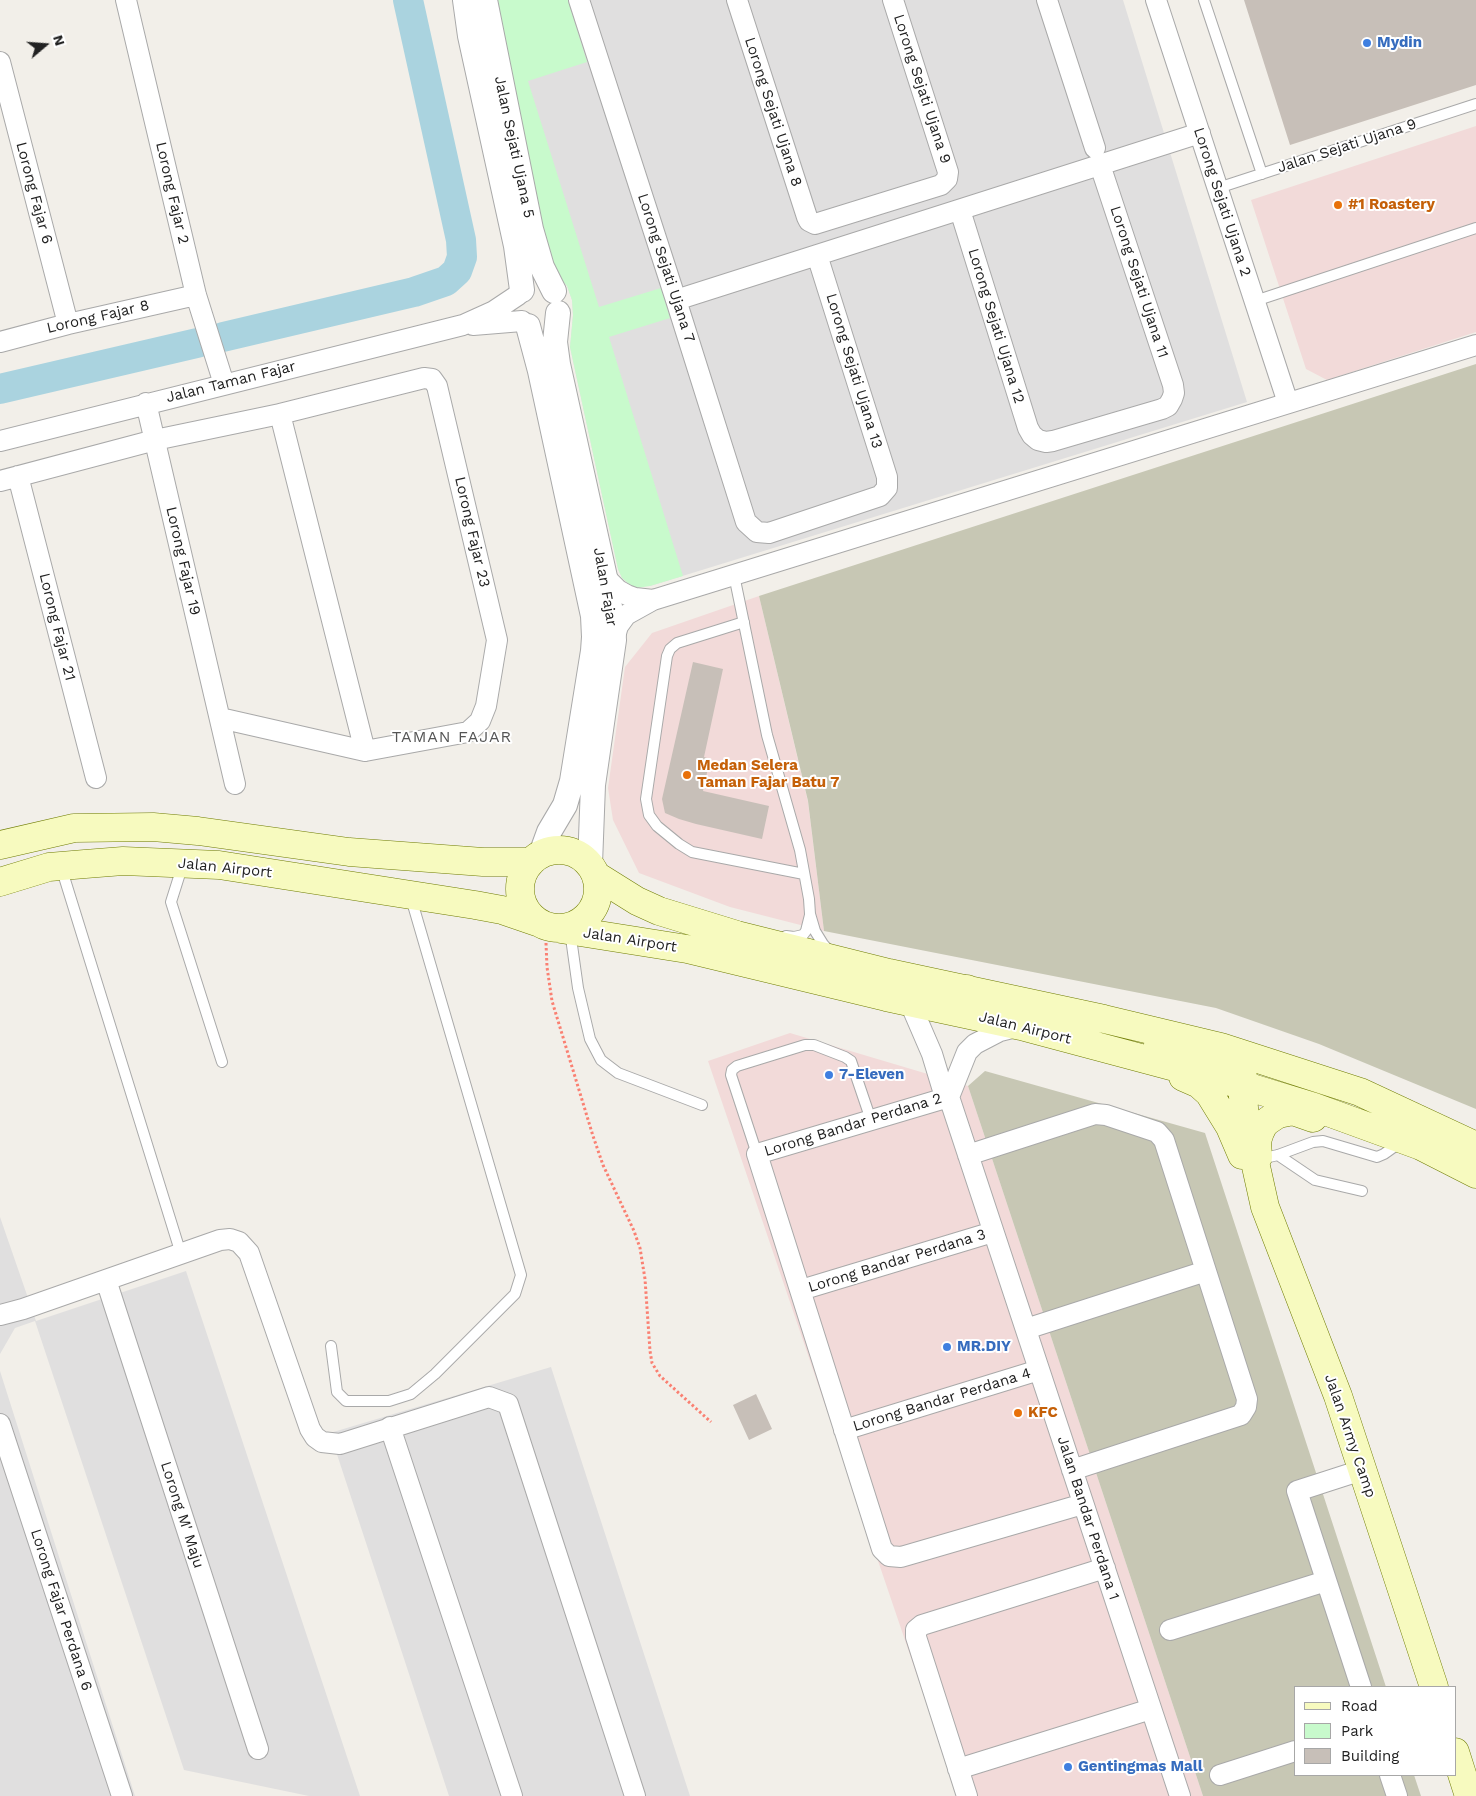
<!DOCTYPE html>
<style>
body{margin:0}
#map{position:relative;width:1476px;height:1796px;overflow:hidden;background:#f2efe9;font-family:"Work Sans",sans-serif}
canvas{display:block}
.legend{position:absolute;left:1294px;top:1686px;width:162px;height:90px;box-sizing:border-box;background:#fff;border:1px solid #a7a7a7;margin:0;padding:6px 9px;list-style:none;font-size:15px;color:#222}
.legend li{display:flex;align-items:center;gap:10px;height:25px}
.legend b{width:25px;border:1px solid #a7a7a7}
.north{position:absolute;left:20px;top:20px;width:50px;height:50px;-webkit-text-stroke:4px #fff;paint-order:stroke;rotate:72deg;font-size:14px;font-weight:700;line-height:20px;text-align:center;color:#222}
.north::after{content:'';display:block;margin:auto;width:18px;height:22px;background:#222;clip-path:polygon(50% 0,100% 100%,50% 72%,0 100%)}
</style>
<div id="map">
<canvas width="1476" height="1796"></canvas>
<ul class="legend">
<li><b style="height:6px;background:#f7fabf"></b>Road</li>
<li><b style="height:14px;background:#c8facc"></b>Park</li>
<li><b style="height:14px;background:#c7bfb8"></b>Building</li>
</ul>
<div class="north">N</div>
</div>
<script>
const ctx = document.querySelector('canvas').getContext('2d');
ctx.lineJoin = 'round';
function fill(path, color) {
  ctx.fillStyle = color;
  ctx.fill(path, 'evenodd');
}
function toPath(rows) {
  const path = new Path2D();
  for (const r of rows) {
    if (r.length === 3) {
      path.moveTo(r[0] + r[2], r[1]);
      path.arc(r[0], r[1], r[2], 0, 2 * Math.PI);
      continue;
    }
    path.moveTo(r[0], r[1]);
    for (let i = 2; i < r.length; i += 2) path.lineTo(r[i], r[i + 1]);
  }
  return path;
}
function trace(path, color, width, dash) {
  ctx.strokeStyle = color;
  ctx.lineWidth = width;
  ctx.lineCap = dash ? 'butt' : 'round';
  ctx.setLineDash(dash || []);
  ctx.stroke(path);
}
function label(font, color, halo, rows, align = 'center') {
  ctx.font = font + ' "Work Sans",sans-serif';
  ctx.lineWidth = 4;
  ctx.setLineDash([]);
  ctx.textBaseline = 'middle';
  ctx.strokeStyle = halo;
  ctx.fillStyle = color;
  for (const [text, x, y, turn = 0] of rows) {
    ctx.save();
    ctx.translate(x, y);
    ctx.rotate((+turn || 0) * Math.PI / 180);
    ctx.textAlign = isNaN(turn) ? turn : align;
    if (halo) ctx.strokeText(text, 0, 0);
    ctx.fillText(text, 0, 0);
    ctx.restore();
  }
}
fill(toPath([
 [498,0,1123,0,1247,402,650,586,629,584,622,578,618,569,570,347,573,315,572,300,567,286,554,271,550,262,506,50],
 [0,1217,36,1321,186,1271,360,1796,309,1796,184,1770,35,1321,15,1328,0,1354],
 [551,1367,690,1796,449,1796,330,1433],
 [0,1371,135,1796,0,1796]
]), '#e0dfdf');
fill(toPath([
 [1476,126,1476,332,1327,380,1306,369,1251,200],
 [759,596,808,802,824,931,730,907,639,873,613,820,608,788,625,667,652,633],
 [790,1033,968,1086,1203,1796,958,1796,708,1061]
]), '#f2dad9');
fill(toPath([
 [1476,364,1476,1109,1319,1044,1216,1008,824,931,808,801,759,596],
 [985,1071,1205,1133,1386,1687,1295,1687,1295,1775,1414,1775,1421,1796,1203,1796,968,1086]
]), '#c7c7b4');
fill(toPath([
 [498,0,568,0,587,62,528,81,599,307,661,288,670,318,609,337,683,576,650,586,637,588,629,584,622,578,618,569,570,347,573,315,572,300,567,286,554,271,550,262,506,50]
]), '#c8facc');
trace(toPath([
 [223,337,414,292,446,281,457,271,462,257,461,240,408,0],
 [0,389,197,343]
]), '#aad3df', 30);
fill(toPath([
 [1244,0,1476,0,1476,85,1290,145],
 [693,662,723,669,704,757,710,759,703,791,769,806,762,839,696,824,679,819,665,813,662,799],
 [756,1394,772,1429,749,1440,733,1405]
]), '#c7bfb8');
const service = toPath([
 [1204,0,1262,174],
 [1218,188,1476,104],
 [1255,301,1476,228],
 [734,575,767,735,800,850,809,899,810,914,815,931,823,944,830,952],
 [744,622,677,643,670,649,667,656,646,799,649,815,657,826,679,844,692,852,804,874],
 [183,864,171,902,222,1062],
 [61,867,181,1254],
 [570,931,578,988,590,1039,601,1060,618,1073,702,1105],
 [786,936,794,937,803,935,806,931,810,915],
 [757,1154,731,1075,732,1070,737,1066,805,1045,814,1045,845,1057,851,1061,871,1120],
 [1278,1155,1315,1180,1362,1191],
 [1260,1159,1278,1155,1313,1142,1323,1141,1377,1157,1384,1154,1398,1144],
 [331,1346,337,1392,346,1401,389,1401,411,1394,435,1374,515,1294,521,1275,411,898]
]);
const minor = toPath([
 [126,0,196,295,224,384],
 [579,0,676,300,746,522,757,532,769,533,880,496,887,488,887,477,817,255],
 [737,0,807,217,809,221,815,224,941,185,947,179,948,172,893,0],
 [1047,0,1095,148],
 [1156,0,1288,403],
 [0,62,68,324],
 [960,210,1028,428,1032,435,1038,440,1046,442,1053,441,1162,409,1168,406,1172,399,1174,393,1173,385,1100,165],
 [676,300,1200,133],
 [473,325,522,321],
 [0,342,68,324,196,295],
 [146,403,235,784],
 [280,414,365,751],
 [0,441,463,325,494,311,518,295],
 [18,476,96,778],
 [0,481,155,440,280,414,424,378,432,379,437,386,497,640,486,706,480,721,468,732,365,751,220,718],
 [605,577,618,590,627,595,635,598,653,600],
 [614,640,618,626,626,615,653,600,1476,345],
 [910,1003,932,1054,942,1087,949,1097,1180,1796],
 [949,1097,757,1154,882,1549,889,1556,901,1557,1083,1504],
 [949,1097,967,1052,975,1044,1000,1031,1020,1026],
 [968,1155,1095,1114,1106,1115,1157,1132,1164,1140,1247,1399,1246,1407,1241,1415,1072,1470],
 [106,1280,258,1749],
 [801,1290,993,1232],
 [0,1315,23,1309,220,1240,230,1239,239,1242,249,1253,310,1429,315,1437,322,1442,340,1444,489,1397,508,1404,635,1796],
 [1026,1329,1206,1271],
 [0,1424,122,1796],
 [390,1427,512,1796],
 [844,1430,1039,1370],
 [1170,1630,1326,1581],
 [1361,1687,1297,1491,1362,1470],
 [958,1769,1151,1709],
 [1220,1775,1295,1751],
 [1390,1775,1397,1796],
 [967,1796,916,1637,916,1630,922,1625,1105,1568]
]);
const tertiary = toPath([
 [465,0,470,36,516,246,522,290],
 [485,0,531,229,542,267,554,291],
 [558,313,555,342,558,364,605,577,613,625,614,640,593,785,590,864],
 [528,326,540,371,593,616,594,637,593,651,572,781,565,805,549,832,541,854]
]);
const secondary = toPath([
 [0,845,74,828,153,827,198,831,349,852,483,862,531,862],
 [559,889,39],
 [597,876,637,901,659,911,737,935,889,973,1104,1019,1221,1047,1360,1092,1476,1146],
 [0,882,49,867,85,864,123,861,219,865,475,905,502,910,537,922],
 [561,929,687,949,886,997,1021,1026,1242,1085,1314,1107,1421,1146,1476,1174],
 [967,989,1029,1014],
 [1158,1045,1222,1059,1231,1062,1240,1072,1244,1080,1242,1085,1244,1108,1247,1126,1265,1207,1338,1396,1434,1687],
 [1183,1077,1199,1084,1209,1093,1230,1127,1242,1155],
 [1258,1157,1257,1141,1260,1132,1264,1124,1269,1120,1278,1114,1293,1111,1313,1118],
 [1455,1752,1469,1796]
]);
trace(service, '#a9a9a9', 12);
trace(minor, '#a9a9a9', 22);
trace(tertiary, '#a9a9a9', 26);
trace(secondary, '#707d05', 29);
trace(toPath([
 [546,943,547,967,552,1001,593,1136,603,1165,634,1231,640,1248,645,1279,650,1351,652,1363,660,1376,711,1422]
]), '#fa8072', 3, [2.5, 2.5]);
trace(service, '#fff', 10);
trace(minor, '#fff', 20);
trace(tertiary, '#fff', 24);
trace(secondary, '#f7fabf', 28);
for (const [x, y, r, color] of [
 [1367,43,5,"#3f7fe0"],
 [1338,205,5,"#e8710a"],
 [687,775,5,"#e8710a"],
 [829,1075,5,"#3f7fe0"],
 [947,1347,5,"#3f7fe0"],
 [1018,1413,5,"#e8710a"],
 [1068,1767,5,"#3f7fe0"]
]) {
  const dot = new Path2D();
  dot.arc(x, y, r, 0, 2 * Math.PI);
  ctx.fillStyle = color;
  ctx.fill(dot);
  trace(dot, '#fff', 2);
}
label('bold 15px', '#366cbe', '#fff', [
 ["Mydin",1377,43],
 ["7-Eleven",839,1075],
 ["MR.DIY",957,1347],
 ["Gentingmas Mall",1078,1767]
], 'left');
label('15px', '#222', '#fff', [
 ["Lorong Sejati Ujana 9",922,89,72],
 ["Lorong Sejati Ujana 8",773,112,72],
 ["Jalan Sejati Ujana 9",1347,146,-18],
 ["Jalan Sejati Ujana 5",514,147,78],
 ["Lorong Fajar 6",34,193,75],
 ["Lorong Fajar 2",172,193,77],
 ["Lorong Sejati Ujana 2",1222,202,72],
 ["Lorong Sejati Ujana 7",666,268,72],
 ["Lorong Sejati Ujana 11",1139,282,72],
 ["Lorong Fajar 8",98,317,-13],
 ["Lorong Sejati Ujana 12",996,326,73],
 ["Lorong Sejati Ujana 13",854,371,73],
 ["Jalan Taman Fajar",231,382,-14],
 ["Lorong Fajar 23",472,532,77],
 ["Lorong Fajar 19",183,561,77],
 ["Jalan Fajar",605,587,80],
 ["Lorong Fajar 21",57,627,76],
 ["Jalan Airport",225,868,6],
 ["Jalan Airport",630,940,9],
 ["Jalan Airport",1025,1028,14],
 ["Lorong Bandar Perdana 2",853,1125,-17],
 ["Lorong Bandar Perdana 3",897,1261,-17],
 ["Lorong Bandar Perdana 4",942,1400,-17],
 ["Jalan Army Camp",1350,1436,71],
 ["Lorong M' Maju",182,1515,72],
 ["Jalan Bandar Perdana 1",1088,1518,72],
 ["Lorong Fajar Perdana 6",61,1610,72]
]);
label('bold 15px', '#c56008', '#fff', [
 ["#1 Roastery",1348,205],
 ["Medan Selera",697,766],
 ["Taman Fajar Batu 7",697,783],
 ["KFC",1028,1413]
], 'left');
ctx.letterSpacing = '1px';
label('16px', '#555', '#fff', [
 ["TAMAN FAJAR",452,737]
]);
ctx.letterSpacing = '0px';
</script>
